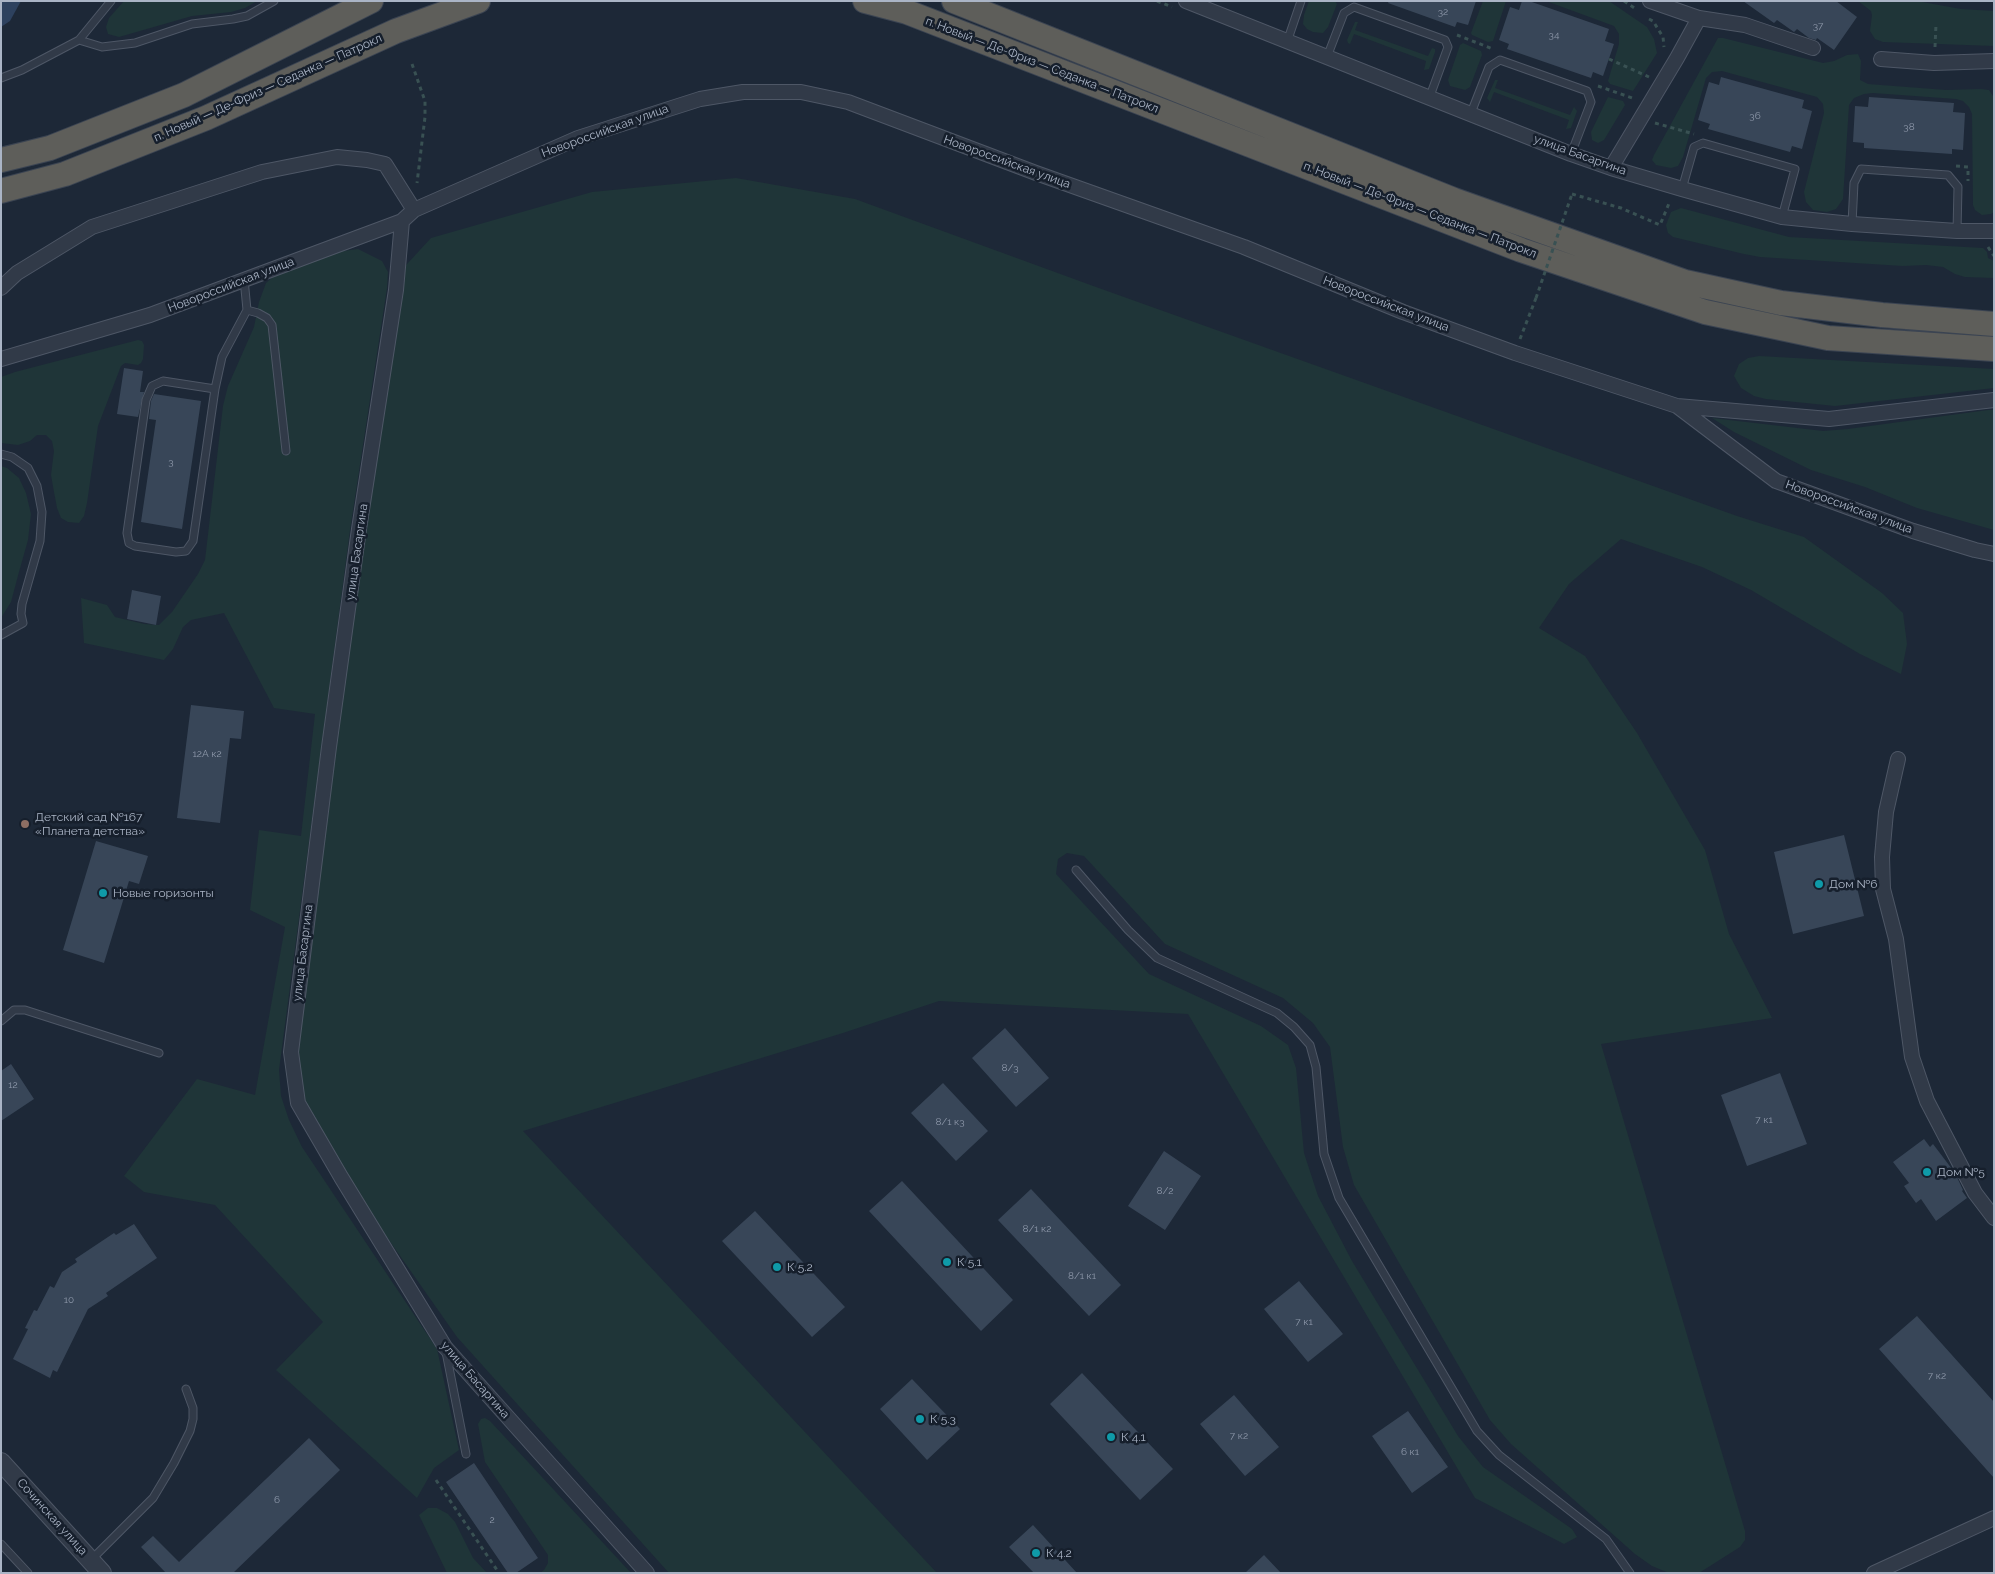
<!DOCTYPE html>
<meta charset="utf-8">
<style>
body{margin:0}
#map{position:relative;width:1995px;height:1574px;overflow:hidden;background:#1d2837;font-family:Raleway,sans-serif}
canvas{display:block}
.frame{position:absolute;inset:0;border:2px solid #aab4c5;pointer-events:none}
</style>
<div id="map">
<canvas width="1995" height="1574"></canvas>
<div class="frame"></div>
</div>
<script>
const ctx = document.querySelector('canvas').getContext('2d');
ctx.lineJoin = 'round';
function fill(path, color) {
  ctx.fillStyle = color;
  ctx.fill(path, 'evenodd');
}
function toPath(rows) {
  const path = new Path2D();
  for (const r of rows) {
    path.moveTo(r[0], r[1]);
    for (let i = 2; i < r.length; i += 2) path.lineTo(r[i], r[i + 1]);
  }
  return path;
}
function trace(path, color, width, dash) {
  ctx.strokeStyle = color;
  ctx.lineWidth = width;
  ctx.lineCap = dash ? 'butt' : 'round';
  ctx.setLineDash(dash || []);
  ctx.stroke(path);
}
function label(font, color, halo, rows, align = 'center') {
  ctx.font = font + ' Raleway,sans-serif';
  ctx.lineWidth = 5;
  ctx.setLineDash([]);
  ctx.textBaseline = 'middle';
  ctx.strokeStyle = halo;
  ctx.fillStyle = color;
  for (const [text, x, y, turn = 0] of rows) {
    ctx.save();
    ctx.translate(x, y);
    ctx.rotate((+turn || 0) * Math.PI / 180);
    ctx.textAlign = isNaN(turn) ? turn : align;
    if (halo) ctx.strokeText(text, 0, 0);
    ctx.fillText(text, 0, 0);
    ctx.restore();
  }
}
fill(toPath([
 [124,1,257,1,245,8,231,12,192,16,119,37,108,34,106,27,109,18],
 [1309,1,1335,1,1337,4,1328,27,1323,33,1313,32,1307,29,1303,24,1304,15],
 [1483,1,1506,1,1493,41,1488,42,1472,35,1471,33],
 [1546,1,1609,1,1647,27,1654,39,1657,53,1633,91,1610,84,1608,81,1619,44,1619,34,1614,26],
 [1858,1,1917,1,1961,9,1994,11,1994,46,1883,42,1875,39,1870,31,1872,15,1871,11],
 [1355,22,1358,22,1355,30,1428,56,1432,48,1435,49,1435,52,1429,69,1424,70,1426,61,1354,34,1350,44,1348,43,1347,40],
 [1718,38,1723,38,1823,63,1834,61,1847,55,1858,54,1861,61,1860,80,1868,84,1946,90,1981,89,1989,90,1993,96,1994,120,1994,212,1991,214,1982,215,1975,210,1973,205,1972,114,1969,107,1963,101,1956,99,1873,93,1864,94,1854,98,1849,105,1843,199,1836,209,1827,212,1813,210,1806,202,1804,192,1824,113,1823,104,1817,97,1722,71,1712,72,1706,78,1683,157,1678,166,1671,168,1656,165,1652,160,1654,155],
 [1463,43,1481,51,1482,55,1470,87,1465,90,1450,86,1448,80,1460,45],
 [1495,80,1498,80,1495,88,1570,115,1574,107,1577,111,1571,128,1566,129,1569,120,1494,92,1490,102,1487,98],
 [1608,97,1623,101,1625,105,1604,140,1598,143,1592,140,1591,132],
 [736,178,855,199,1096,287,1737,516,1804,537,1882,593,1903,613,1907,644,1901,674,1860,654,1751,590,1702,567,1621,539,1569,584,1539,628,1585,656,1637,733,1705,850,1729,934,1772,1018,1601,1044,1745,1531,1745,1540,1740,1547,1699,1573,1669,1573,1652,1566,1635,1554,1511,1444,1490,1420,1354,1185,1343,1147,1330,1047,1313,1023,1283,998,1165,944,1084,856,1067,853,1058,859,1056,874,1149,974,1261,1026,1288,1045,1296,1068,1304,1153,1318,1196,1352,1261,1458,1436,1483,1467,1572,1529,1577,1537,1564,1544,1475,1498,1188,1014,939,1001,843,1033,523,1131,937,1573,669,1573,457,1337,332,1159,305,1100,295,1059,396,276,431,238,592,192],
 [1681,208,1789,237,1983,248,1987,252,1988,258,1994,261,1994,278,1965,277,1955,274,1943,267,1926,265,1903,266,1760,257,1744,254,1673,237,1668,233,1666,225,1671,212],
 [358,249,382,261,388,272,387,288,350,530,279,1070,281,1096,289,1120,302,1147,437,1349,459,1450,434,1468,417,1498,276,1370,323,1322,215,1205,144,1192,124,1176,197,1079,255,1095,285,927,250,910,259,830,301,836,315,714,274,708,224,613,191,620,183,627,173,649,164,660,84,643,81,598,107,605,115,617,144,624,159,625,172,612,198,574,205,560,223,406,228,386,254,327,259,302,266,283,274,276,336,252],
 [138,340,142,341,144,345,143,359,141,363,138,365,125,363,121,366,98,426,87,503,84,516,79,523,68,522,61,518,57,508,54,492,51,475,54,451,52,441,46,435,37,435,30,441,18,445,1,443,1,377,15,372],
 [1759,356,1994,369,1994,388,1835,406,1766,399,1754,396,1741,388,1734,376,1739,364,1748,358],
 [1988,410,1994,410,1994,530,1917,508,1865,487,1811,470,1734,432,1712,418,1823,431,1848,429],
 [1,466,7,468,19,478,26,493,31,514,28,540,19,572,11,602,1,618],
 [485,1418,490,1421,631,1573,540,1573,544,1570,548,1563,548,1555,485,1462,478,1424,481,1419],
 [428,1508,437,1508,448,1514,455,1522,473,1558,487,1573,447,1573,419,1515]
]), '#1f3538');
fill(toPath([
 [1,1,21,1,10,21,1,27]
]), '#2d415e');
fill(toPath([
 [1389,1,1476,1,1468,25,1457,22,1455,27,1388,3],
 [1522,1,1529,1,1609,29,1605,41,1614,44,1603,76,1593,72,1591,78,1507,49,1509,44,1499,40,1510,7,1519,10],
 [1743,1,1836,1,1857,17,1834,50,1817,38,1816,40,1809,38,1797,29,1794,32,1777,20,1774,23],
 [1721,77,1804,100,1802,108,1812,111,1802,149,1792,146,1790,152,1708,129,1710,124,1698,120,1709,82,1719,85],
 [1869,97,1954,103,1953,112,1965,113,1963,150,1952,149,1952,154,1864,148,1864,143,1853,142,1855,106,1868,107],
 [124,368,143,371,140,392,144,392,138,417,117,414],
 [154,394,201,401,182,529,141,522,156,420,149,419,151,401],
 [132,590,161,596,156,625,127,619],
 [191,705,244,711,241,739,230,738,220,823,177,818],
 [1844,835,1864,916,1793,934,1774,852],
 [96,841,148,856,139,884,129,881,104,963,63,950],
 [1005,1028,1049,1078,1016,1107,972,1058],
 [11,1064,34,1099,1,1121,1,1071],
 [1780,1073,1807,1144,1747,1166,1721,1095],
 [943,1083,988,1131,956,1161,911,1113],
 [1924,1139,1930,1147,1933,1144,1955,1173,1963,1190,1962,1191,1967,1198,1936,1221,1921,1199,1916,1203,1904,1186,1909,1183,1893,1162],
 [1164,1151,1201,1176,1165,1230,1128,1206],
 [902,1181,1013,1300,981,1331,869,1211],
 [1031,1189,1121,1285,1089,1316,998,1220],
 [755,1211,845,1307,812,1337,722,1241],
 [134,1224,157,1258,106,1293,108,1296,88,1309,57,1372,53,1370,50,1378,13,1359,28,1329,25,1328,34,1310,37,1311,50,1286,54,1288,62,1272,77,1262,75,1259,114,1233,116,1235],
 [1299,1281,1343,1334,1308,1362,1264,1309],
 [1917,1316,1994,1402,1994,1478,1879,1349],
 [1082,1373,1173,1469,1140,1500,1050,1404],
 [912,1379,960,1429,927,1460,880,1409],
 [1234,1395,1279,1447,1245,1476,1200,1424],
 [1408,1411,1448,1467,1412,1493,1372,1436],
 [309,1438,340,1470,233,1573,166,1573,141,1547,153,1536,179,1562],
 [474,1463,538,1558,516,1573,508,1573,446,1482],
 [1033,1525,1077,1573,1034,1573,1009,1547],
 [1264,1555,1281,1573,1245,1573]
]), '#384658');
const service = toPath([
 [79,40,102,47,135,43,192,24,233,19,247,16,274,1],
 [1287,42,1301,1],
 [1327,57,1344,13,1354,7,1445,40,1448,47,1430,96],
 [1,78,22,70,79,40,111,1],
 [1471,113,1489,67,1500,60,1587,91,1591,102,1571,154],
 [1682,189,1694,147,1703,143,1795,169,1782,217],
 [1852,224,1854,183,1861,169,1948,175,1958,187,1957,231],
 [247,310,258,313,267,318,272,325,286,451],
 [215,389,163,381,152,386,146,400,127,533,129,543,135,546,176,552,186,551,193,541,215,389,222,357,247,310,244,279],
 [1,454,12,457,28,468,37,486,42,512,40,541,22,604,21,614,23,623,1,635],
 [1076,870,1128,930,1157,958,1277,1013,1294,1027,1310,1045,1316,1067,1324,1154,1339,1198,1477,1431,1499,1455,1606,1539,1630,1573],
 [1,1021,14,1010,25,1010,159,1053],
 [446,1352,466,1454],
 [1,1544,28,1573],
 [91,1560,153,1498,174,1463,190,1431,193,1419,193,1408,186,1389]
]);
const minor = toPath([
 [1186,1,1571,154,1611,168,1682,189,1782,217,1852,224,1957,231,1994,231],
 [1650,1,1699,18,1745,25,1813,48],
 [1881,59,1934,63,1994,61],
 [1611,168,1677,58,1699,18],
 [402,221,396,290,359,529,329,747,291,1052,298,1103,341,1177,445,1347,647,1573],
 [1,288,17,273,92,227,262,172,337,157,367,160,385,164,414,210],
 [1,359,150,315,402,221,414,210,578,138,700,99,743,92,801,92,848,102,1036,173,1244,247,1403,312,1515,353,1677,406,1776,481,1913,531,1975,550,1994,554],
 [1677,406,1829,419,1994,400],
 [1898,759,1886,812,1882,857,1883,889,1896,939,1912,1057,1927,1101,1975,1193,1994,1218],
 [1874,1573,1994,1518]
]);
const tertiary = toPath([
 [1,1462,102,1573]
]);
const trunk = toPath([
 [865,1,907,12,1521,250,1705,312,1828,338,1994,349],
 [954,1,1454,200,1685,282,1781,303,1882,315,1994,324],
 [1,160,50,148,184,95,371,1],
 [1,191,65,174,206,118,396,31,478,1]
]);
trace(service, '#4e5766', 9);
trace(minor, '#4e5766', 16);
trace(tertiary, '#4e5766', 20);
trace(trunk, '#3b4452', 26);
trace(toPath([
 [1157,1,1172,7],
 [1624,1,1636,9],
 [1649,19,1653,21,1663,37,1664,47],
 [1457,35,1493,49],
 [1935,47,1936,24],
 [1609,59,1649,77],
 [412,64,425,101,425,117,417,183],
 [1598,86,1635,99],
 [1655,123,1694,134],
 [1956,166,1968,167,1968,181],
 [1572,194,1621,208,1660,225,1670,201],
 [1988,247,1994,256],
 [1520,339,1536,298],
 [436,1480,499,1573]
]), '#395153', 3, [4, 4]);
trace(service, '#313a48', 7);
trace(minor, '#313a48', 14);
trace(tertiary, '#313a48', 18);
trace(trunk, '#5e5e5a', 24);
trace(toPath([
 [1536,298,1572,194]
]), '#395153', 3, [4, 4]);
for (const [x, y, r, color] of [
 [25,824,5,"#8d6e63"],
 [1819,884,5,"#0f9aa8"],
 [103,893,5,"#0f9aa8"],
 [1927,1172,5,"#0f9aa8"],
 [947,1262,5,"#0f9aa8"],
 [777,1267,5,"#0f9aa8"],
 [920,1419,5,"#0f9aa8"],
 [1111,1437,5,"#0f9aa8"],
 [1036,1553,5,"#0f9aa8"]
]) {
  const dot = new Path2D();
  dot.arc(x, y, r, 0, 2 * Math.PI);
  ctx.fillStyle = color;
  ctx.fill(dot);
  trace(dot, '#161f2c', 2);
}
label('10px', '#8e98aa', null, [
 ["32",1443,12],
 ["37",1818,26],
 ["34",1554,35],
 ["36",1755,116],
 ["38",1909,127],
 ["3",171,462],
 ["12А к2",207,754],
 ["8/3",1010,1068],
 ["12",13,1085],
 ["7 к1",1764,1120],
 ["8/1 к3",950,1122],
 ["8/2",1165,1191],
 ["8/1 к2",1037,1229],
 ["8/1 к1",1082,1276],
 ["10",69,1300],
 ["7 к1",1304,1322],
 ["7 к2",1937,1376],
 ["7 к2",1239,1436],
 ["6 к1",1410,1452],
 ["6",277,1500],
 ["2",492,1520]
]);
label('12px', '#aab4c5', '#161f2c', [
 ["п. Новый — Де-Фриз — Седанка — Патрокл",1042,65,21],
 ["п. Новый — Де-Фриз — Седанка — Патрокл",268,88,-24],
 ["Новороссийская улица",605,131,-20],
 ["улица Басаргина",1580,155,20],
 ["Новороссийская улица",1007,162,20],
 ["п. Новый — Де-Фриз — Седанка — Патрокл",1420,210,21],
 ["Новороссийская улица",231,285,-21],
 ["Новороссийская улица",1386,304,21],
 ["Новороссийская улица",1849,507,20],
 ["улица Басаргина",357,552,-82],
 ["улица Басаргина",303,953,-83],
 ["улица Басаргина",475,1380,49],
 ["Сочинская улица",52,1517,48]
]);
label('12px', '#aab4c5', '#161f2c', [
 ["Детский сад №167",35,817],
 ["«Планета детства»",35,831],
 ["Дом №6",1829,884],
 ["Новые горизонты",113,893],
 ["Дом №5",1937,1172],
 ["К 5.1",957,1262],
 ["К 5.2",787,1267],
 ["К 5.3",930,1419],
 ["К 4.1",1121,1437],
 ["К 4.2",1046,1553]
], 'left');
</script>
